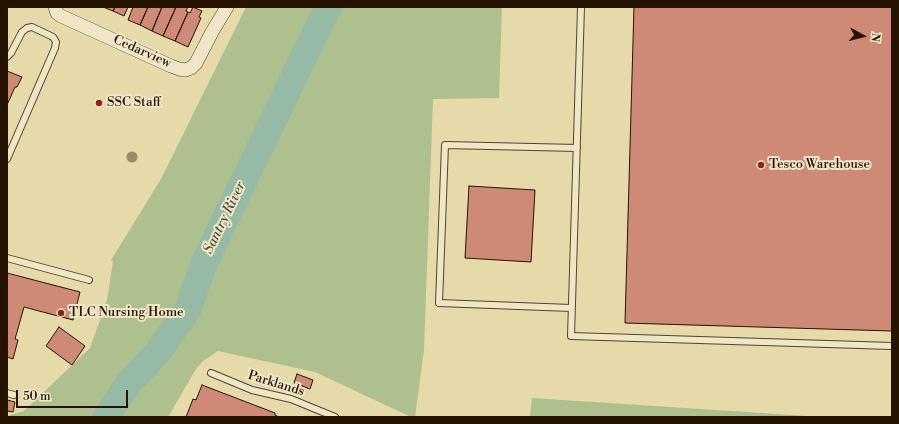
<!DOCTYPE html>
<style>
body{margin:0}
#map{position:relative;width:899px;height:424px;overflow:hidden;background:#e6d9aa;font-family:"Libre Bodoni",serif}
canvas{display:block}
.frame{position:absolute;inset:0;border:8px solid #251300;pointer-events:none}
.north{position:absolute;left:843px;top:16px;width:40px;height:40px;-webkit-text-stroke:3px #efe6c8;paint-order:stroke;rotate:97deg;font-size:11px;font-weight:700;line-height:16px;text-align:center;color:#251300}
.north::after{content:'';display:block;margin:auto;width:14px;height:18px;background:#251300;clip-path:polygon(50% 0,100% 100%,50% 72%,0 100%)}
.scale{position:absolute;left:16px;top:390px;width:112px;height:18px;box-sizing:border-box;border:2px solid #251300;border-top:0;padding-left:5px;font-size:12px;line-height:14px;white-space:nowrap;color:#251300;-webkit-text-stroke:3px #efe6c8;paint-order:stroke}
</style>
<div id="map">
<canvas width="899" height="424"></canvas>
<div class="frame"></div>
<div class="north">N</div>
<div class="scale">50 m</div>
</div>
<script>
const ctx = document.querySelector('canvas').getContext('2d');
ctx.lineJoin = 'round';
function fill(path, color) {
  ctx.fillStyle = color;
  ctx.fill(path, 'evenodd');
}
function toPath(rows) {
  const path = new Path2D();
  for (const r of rows) {
    path.moveTo(r[0], r[1]);
    for (let i = 2; i < r.length; i += 2) path.lineTo(r[i], r[i + 1]);
  }
  return path;
}
function trace(path, color, width, dash) {
  ctx.strokeStyle = color;
  ctx.lineWidth = width;
  ctx.lineCap = dash ? 'butt' : 'round';
  ctx.setLineDash(dash || []);
  ctx.stroke(path);
}
function label(font, color, halo, rows, align = 'center') {
  ctx.font = font + ' "Libre Bodoni",serif';
  ctx.lineWidth = 4;
  ctx.setLineDash([]);
  ctx.textBaseline = 'middle';
  ctx.strokeStyle = halo;
  ctx.fillStyle = color;
  for (const [text, x, y, turn = 0] of rows) {
    ctx.save();
    ctx.translate(x, y);
    ctx.rotate((+turn || 0) * Math.PI / 180);
    ctx.textAlign = isNaN(turn) ? turn : align;
    if (halo) ctx.strokeText(text, 0, 0);
    ctx.fillText(text, 0, 0);
    ctx.restore();
  }
}
fill(toPath([
 [246,7,502,7,499,98,433,99,424,350,415,417,411,417,315,372,218,351,203,361,196,369,168,417,7,417,7,416,24,411,90,348,107,300,113,261,111,260,161,179],
 [532,398,823,417,530,417]
]), '#aec08e');
trace(toPath([
 [106,417,128,384,158,352,188,309,205,261,328,7]
]), '#97baa6', 27);
const building = toPath([
 [103,7,115,7,113,11,103,7],
 [115,7,128,7,124,16,113,11,115,7],
 [133,7,148,7,140,25,128,20,133,7],
 [148,7,162,7,152,31,140,25,148,7],
 [162,7,176,7,163,36,152,31,162,7],
 [176,7,188,7,186,11,188,12,175,41,163,36,176,7],
 [193,7,202,11,199,17,201,18,188,47,175,41,188,12,190,13,193,7],
 [634,7,892,7,892,331,625,323,634,7],
 [7,71,22,77,17,87,15,87,7,105,7,71],
 [469,186,535,190,531,262,465,258,469,186],
 [7,273,80,292,73,320,24,307,15,339,18,340,13,359,7,357,7,273],
 [59,327,85,346,72,365,46,346,59,327],
 [297,374,313,380,310,389,294,383,297,374],
 [202,385,275,413,275,415,279,417,186,417,193,399,196,400,202,385],
 [7,400,15,402,13,412,7,411,7,400]
]);
fill(building, '#ce8a77');
trace(building, '#251300', 1);
const service = toPath([
 [581,7,571,336,892,346],
 [7,57,11,53,22,32,27,28,32,27,53,37,56,42,55,48,7,159],
 [7,258,89,280],
 [571,308,439,303,445,145,577,148],
 [211,373,252,390,291,399,335,417],
 [7,393,14,395]
]);
const minor = toPath([
 [55,7,57,13,61,16,171,66,179,69,185,70,191,68,196,63,212,32,227,7]
]);
trace(service, '#55442a', 8);
trace(minor, '#55442a', 14);
trace(service, '#efe6c8', 6);
trace(minor, '#efe6c8', 13);
ctx.fillStyle = '#968e68';
for (const [x, y] of [
 [132,157]
]) {
  ctx.beginPath();
  ctx.arc(x, y, 5.5, 0, 2 * Math.PI);
  ctx.fill();
}
for (const [x, y, r, color] of [
 [99,103,4,"#8f2418"],
 [761,165,4,"#8f2418"],
 [61,313,4,"#8f2418"]
]) {
  const dot = new Path2D();
  dot.arc(x, y, r, 0, 2 * Math.PI);
  ctx.fillStyle = color;
  ctx.fill(dot);
  trace(dot, '#efe6c8', 1.5);
}
label('13px', '#251300', '#efe6c8', [
 ["Cedarview",142,52,24],
 ["Parklands",276,384,17]
]);
label('13px', '#251300', '#efe6c8', [
 ["SSC Staff",107,103],
 ["Tesco Warehouse",769,165],
 ["TLC Nursing Home",69,313]
], 'left');
label('italic 14px', '#4d4d3a', '#efe6c8', [
 ["Santry River",225,218,-64]
]);
</script>
